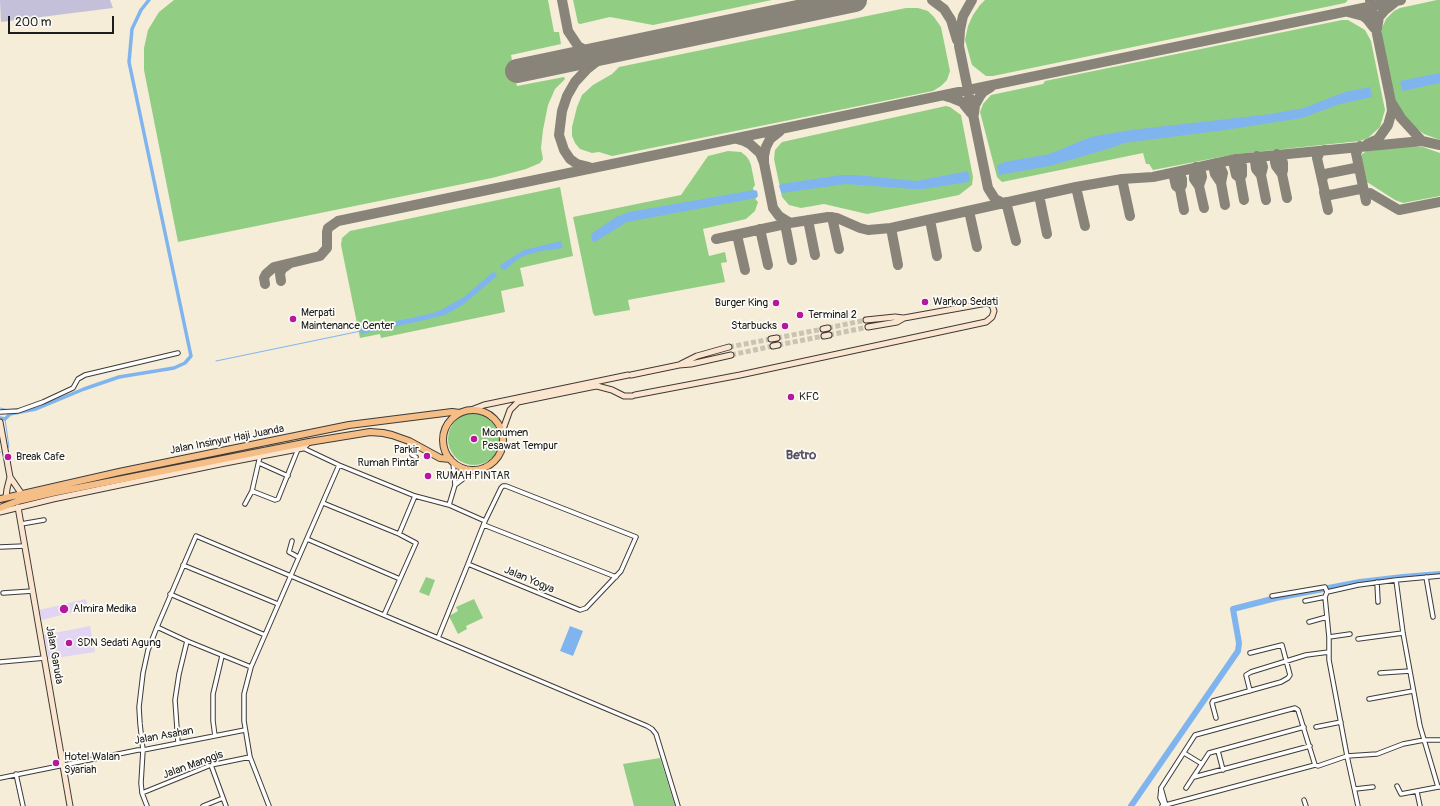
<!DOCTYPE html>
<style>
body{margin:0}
#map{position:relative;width:1440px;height:806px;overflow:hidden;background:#f5edd8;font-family:Pangolin,sans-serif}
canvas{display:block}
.scale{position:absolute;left:8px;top:16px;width:106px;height:18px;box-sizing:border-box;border:2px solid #1c1c1c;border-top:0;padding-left:5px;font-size:12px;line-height:14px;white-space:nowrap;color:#1c1c1c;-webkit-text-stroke:3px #fdfcf7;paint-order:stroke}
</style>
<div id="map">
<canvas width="1440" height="806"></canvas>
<div class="scale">200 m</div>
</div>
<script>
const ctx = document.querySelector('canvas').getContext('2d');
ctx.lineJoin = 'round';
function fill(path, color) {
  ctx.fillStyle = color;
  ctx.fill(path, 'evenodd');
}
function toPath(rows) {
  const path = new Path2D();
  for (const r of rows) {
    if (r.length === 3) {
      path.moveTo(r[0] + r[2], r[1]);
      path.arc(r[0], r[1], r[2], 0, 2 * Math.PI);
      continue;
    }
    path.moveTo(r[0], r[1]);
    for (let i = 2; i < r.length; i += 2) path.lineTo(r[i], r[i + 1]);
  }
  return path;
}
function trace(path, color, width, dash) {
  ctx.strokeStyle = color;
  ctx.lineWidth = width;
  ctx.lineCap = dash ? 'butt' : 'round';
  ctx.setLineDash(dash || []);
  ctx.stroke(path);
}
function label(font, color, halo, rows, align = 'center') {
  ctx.font = font + ' Pangolin,sans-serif';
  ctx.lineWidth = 3.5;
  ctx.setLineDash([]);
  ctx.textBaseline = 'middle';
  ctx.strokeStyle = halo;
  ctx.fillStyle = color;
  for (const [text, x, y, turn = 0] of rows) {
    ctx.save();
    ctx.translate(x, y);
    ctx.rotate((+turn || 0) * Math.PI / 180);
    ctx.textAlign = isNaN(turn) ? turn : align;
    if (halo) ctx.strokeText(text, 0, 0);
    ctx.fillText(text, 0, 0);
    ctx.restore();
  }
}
fill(toPath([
 [86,599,88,608,42,620,39,610],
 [90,626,95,652,49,659,44,635]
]), '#e2d4f3');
fill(toPath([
 [0,0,110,0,113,8,1,22]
]), '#c5c0da');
fill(toPath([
 [174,0,548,0,554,32,559,32,561,44,511,55,517,86,564,77,565,79,555,89,548,105,543,130,541,148,543,159,540,163,526,169,492,178,178,242,144,70,144,48,148,30,159,12],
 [573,0,772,0,653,25,610,17,580,24,578,23],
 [985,0,1348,0,1345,3,993,76,986,76,972,65,965,40,968,26,973,15,980,5],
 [1437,0,1440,0,1440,140,1424,134,1413,126,1403,114,1396,103,1381,38,1382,28,1386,19,1394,11,1400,8],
 [906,8,918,8,928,11,934,17,941,27,950,71,947,80,941,86,933,91,612,156,599,152,592,153,580,149,575,143,572,136,572,127,577,107,582,95,593,85,612,74,619,67],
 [1342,20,1348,20,1365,30,1371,41,1385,110,1380,127,1368,138,1360,141,1236,154,1153,170,1149,164,1146,164,1143,153,1002,182,997,177,980,112,983,104,991,95,1043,84,1045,81],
 [946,106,950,107,961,115,973,177,972,185,959,195,867,214,824,204,801,208,789,205,782,197,774,159,775,150,782,142],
 [1414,146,1423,147,1440,153,1440,196,1403,203,1395,200,1367,182,1362,159,1362,154,1367,151],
 [728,151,741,152,746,156,749,160,751,165,755,185,753,188,756,200,758,202,755,211,746,219,703,229,709,256,725,252,727,262,721,263,725,282,628,300,630,310,595,316,593,313,573,217,681,195,708,156],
 [560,187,573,256,520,268,524,286,501,291,505,312,381,338,380,334,360,338,341,245,342,238,350,231],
 [474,439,26],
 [426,577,435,580,429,596,419,592],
 [474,599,483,618,466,626,467,629,458,634,449,616,458,611,456,607],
 [660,758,675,806,634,806,623,764]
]), '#91ce84');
fill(toPath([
 [1440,73,1440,83,1402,91,1400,81],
 [1370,87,1372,97,1340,104,1302,118,1225,130,1124,143,1114,147,1050,166,999,175,997,166,1004,162,1050,154,1083,140,1095,136,1131,130,1271,114,1304,108,1345,92],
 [968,171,970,180,968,182,923,189,912,189,846,184,782,193,781,192,779,186,781,184,841,175,856,175,916,181],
 [754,190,757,191,758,196,756,198,627,222,595,242,592,241,591,234,616,217,629,212],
 [561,241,563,248,541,251,526,255,518,259,505,270,501,269,500,265,524,250],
 [493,272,496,273,497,276,464,304,445,315,416,322,361,334,360,329,429,314,439,311,464,297],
 [570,626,583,631,573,656,560,651]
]), '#80b4ee');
trace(toPath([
 [216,361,361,331],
 [60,395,62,399],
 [41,401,56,394],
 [0,408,9,410,21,408],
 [5,419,9,447,7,448],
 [0,452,1,452]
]), '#80b4ee', 1);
trace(toPath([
 [0,418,5,419,10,414,36,409,84,389,119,377,174,368,185,363,191,356,129,62,132,29,141,10,149,0]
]), '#80b4ee', 3.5);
trace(toPath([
 [1131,806,1238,651,1239,643,1233,609,1276,598,1360,582,1403,577,1440,574]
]), '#80b4ee', 6);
trace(toPath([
 [562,0,568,31,578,46,585,50,593,52,605,52],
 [932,0,944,9,951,20,957,40],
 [972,0,963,16,960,30,959,46,988,188,995,199,1003,203],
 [1370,0,1391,102,1401,118,1422,141],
 [1348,12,1363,16,1367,19,1374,28],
 [1377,29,1379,17,1385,10,1395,2],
 [945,96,952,98,962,102,971,113],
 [974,114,975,105,980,96,983,92,991,87],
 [737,139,744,141,750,144,760,153,764,163,773,208,779,216,790,223],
 [1367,144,1378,139,1388,125,1392,111,1391,103],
 [1360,146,1356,153,1366,201],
 [1324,150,1320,152,1317,158,1325,193,1330,195,1360,189,1364,191],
 [764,163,764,156,766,147,770,139,780,131],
 [589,167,577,164,570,159,564,150,559,135,562,111,567,96,575,82,587,69,601,58,619,49],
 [1282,174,1283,170,1283,163,1282,159,1277,154,1275,162,1276,166,1282,174,1287,198],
 [1261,175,1263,167,1261,160,1257,156,1255,161,1256,169,1261,175,1266,200],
 [1240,178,1242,175,1242,166,1241,162,1236,159,1234,166,1236,175,1240,178,1244,200],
 [1122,179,1130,216],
 [1322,179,1325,174,1355,168,1359,170],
 [1221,183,1215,174,1214,170,1216,163,1219,165,1223,173,1221,183,1225,205],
 [1199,186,1202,177,1201,172,1196,167,1194,171,1194,179,1199,186,1204,208],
 [1076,187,1085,226],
 [1180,189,1176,186,1175,182,1174,177,1176,172,1179,173,1182,179,1182,185,1180,189,1184,210],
 [1324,192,1328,210],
 [1370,193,1399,210,1440,202],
 [1039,195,1047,234],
 [1006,202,1016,241],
 [969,211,977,247],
 [832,217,839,249],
 [808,220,815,255],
 [930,220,937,256],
 [785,224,792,260],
 [891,228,898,265],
 [760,229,768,265],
 [737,235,745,270],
 [716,239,790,223,828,217,837,218,860,228,868,230,891,228,1076,187,1122,179,1153,177,1236,159,1422,141,1440,145],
 [281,281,280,274,282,269,289,264],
 [265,284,264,278,266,274,274,267,320,256,327,248,327,232,328,228,338,221,1401,0]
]), '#88847a', 10);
trace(toPath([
 [517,71,855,0]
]), '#88847a', 24);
trace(toPath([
 [828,328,866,320],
 [829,335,868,327],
 [777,338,823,329],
 [778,345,824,336],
 [729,347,771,339],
 [731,355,773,346]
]), '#cac3b2', 5, [5, 2.5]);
const street = toPath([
 [0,412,18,411,43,402,73,388,78,379,85,375,178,353],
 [409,442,412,455,416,457],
 [303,448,339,465,415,496,449,505,485,521],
 [259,463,288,476],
 [455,485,468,475,472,470],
 [252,491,275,500,278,499,298,449],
 [323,503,399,534,416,543,384,615],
 [245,504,252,491,260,456],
 [449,505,455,485,453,462],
 [21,524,44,520],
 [484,525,616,577],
 [399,534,415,496],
 [307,539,400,579],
 [292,541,289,552,298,557],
 [0,547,25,546],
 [183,565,278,604],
 [1426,577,1433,617],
 [1396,580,1403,633,1420,726,1438,787,1440,787],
 [1377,582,1378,602],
 [1327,592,1358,585,1396,580,1440,576],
 [3,593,33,591],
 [170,594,265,635],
 [1272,596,1325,587,1327,592,1325,597,1329,637,1329,660,1347,756,1358,806],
 [1305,601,1325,597],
 [1309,622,1327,617],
 [157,627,187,641,251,667],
 [1329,637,1350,634],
 [438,638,468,564,485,521,501,488,503,486,506,486,636,537,621,571,586,608,580,610,468,564],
 [1358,639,1403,633],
 [0,662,45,658],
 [1380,673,1410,671],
 [1250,691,1246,675,1251,672,1306,655,1329,652],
 [1369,699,1413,691],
 [1216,718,1212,703,1213,701,1281,682,1288,678,1290,675,1282,645,1250,653],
 [1316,727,1341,722],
 [215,736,213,721,213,694,222,656],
 [178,743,175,700,179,674,187,641],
 [1218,751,1223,770],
 [1184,753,1202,764],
 [211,765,226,806],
 [16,774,23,806],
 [1194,777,1310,746],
 [0,778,138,750,143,750,245,730],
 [1397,786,1401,794,1438,787],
 [1161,788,1166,806],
 [1186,788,1209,753,1304,727],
 [1355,789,1373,787],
 [1417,792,1420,806],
 [142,793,211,765,250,757],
 [1304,800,1306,806],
 [147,806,142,793,141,783,143,750,140,724,139,707,143,673,148,650,157,627,196,536,647,726,652,729,656,734,678,806],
 [203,806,223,798],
 [269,806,250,757,244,721,244,694,251,667,339,465],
 [1162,806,1315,765,1318,766,1347,756,1377,754,1403,744,1424,740,1440,740],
 [1164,806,1160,798,1161,788,1195,735,1280,712,1295,708,1298,710,1315,765]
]);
const secondary = toPath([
 [866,320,895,317,903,318],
 [823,329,828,328],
 [824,336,829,335],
 [771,339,777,338],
 [773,346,778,345],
 [681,364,697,356,729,347],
 [631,375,679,365,691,364,731,355],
 [635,395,740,375,986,322,992,317,994,311,992,305,987,303,904,318,897,322,868,327],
 [471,410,484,405,628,375],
 [0,422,10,477,21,493],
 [502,432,510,410,518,402,591,387,597,386,612,390,624,396,632,396],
 [6,497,7,489,10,477],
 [18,507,70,806],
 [0,512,53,499,220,464,298,449,303,448,309,442]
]);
const highway = toPath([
 [473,440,30],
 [0,499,119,472,349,425,452,412,460,413],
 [0,508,18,501,52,493,309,442,370,432,383,433,392,435,409,441,440,458,450,459]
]);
trace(street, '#3d3b38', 5.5);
trace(secondary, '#3d3b38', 7);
trace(highway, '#3d3b38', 8);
trace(street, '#fff', 3.5);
trace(secondary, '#fbe5cf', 5);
trace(highway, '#f6be87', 6);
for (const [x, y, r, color] of [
 [925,302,4,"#b5179e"],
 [776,303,4,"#b5179e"],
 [800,315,4,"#b5179e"],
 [293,319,4,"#b5179e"],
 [785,326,4,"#b5179e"],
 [791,397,4,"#b5179e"],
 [474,439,4,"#b5179e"],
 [427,456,4,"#b5179e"],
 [8,457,4,"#b5179e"],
 [428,476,4,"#b5179e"],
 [64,609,5,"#b5179e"],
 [69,643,4,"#b5179e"],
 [56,763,4,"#b5179e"]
]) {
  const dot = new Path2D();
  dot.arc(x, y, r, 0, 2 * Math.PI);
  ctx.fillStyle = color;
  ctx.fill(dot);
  trace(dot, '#fdfcf7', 1.5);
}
label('11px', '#1c1c1c', '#fdfcf7', [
 ["Warkop Sedati",933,302],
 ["Burger King",768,303,"right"],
 ["Merpati",301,313],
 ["Maintenance Center",301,326],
 ["Terminal 2",808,315],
 ["Starbucks",777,326,"right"],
 ["KFC",799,397],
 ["Monumen",482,433],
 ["Pesawat Tempur",482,446],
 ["Parkir",419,450,"right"],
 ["Rumah Pintar",419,463,"right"],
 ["Break Cafe",16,457],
 ["RUMAH PINTAR",436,476],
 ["Almira Medika",73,609],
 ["SDN Sedati Agung",77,643],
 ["Hotel Walan",64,757],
 ["Syariah",64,770]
], 'left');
label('11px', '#1c1c1c', '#fdfcf7', [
 ["Jalan Insinyur Haji Juanda",227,440,-11],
 ["Jalan Yogya",529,580,23],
 ["Jalan Garuda",54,655,80],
 ["Jalan Asahan",164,736,-10],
 ["Jalan Manggis",193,765,-20]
]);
label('bold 13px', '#555063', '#fdfcf7', [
 ["Betro",801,456]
]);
</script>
